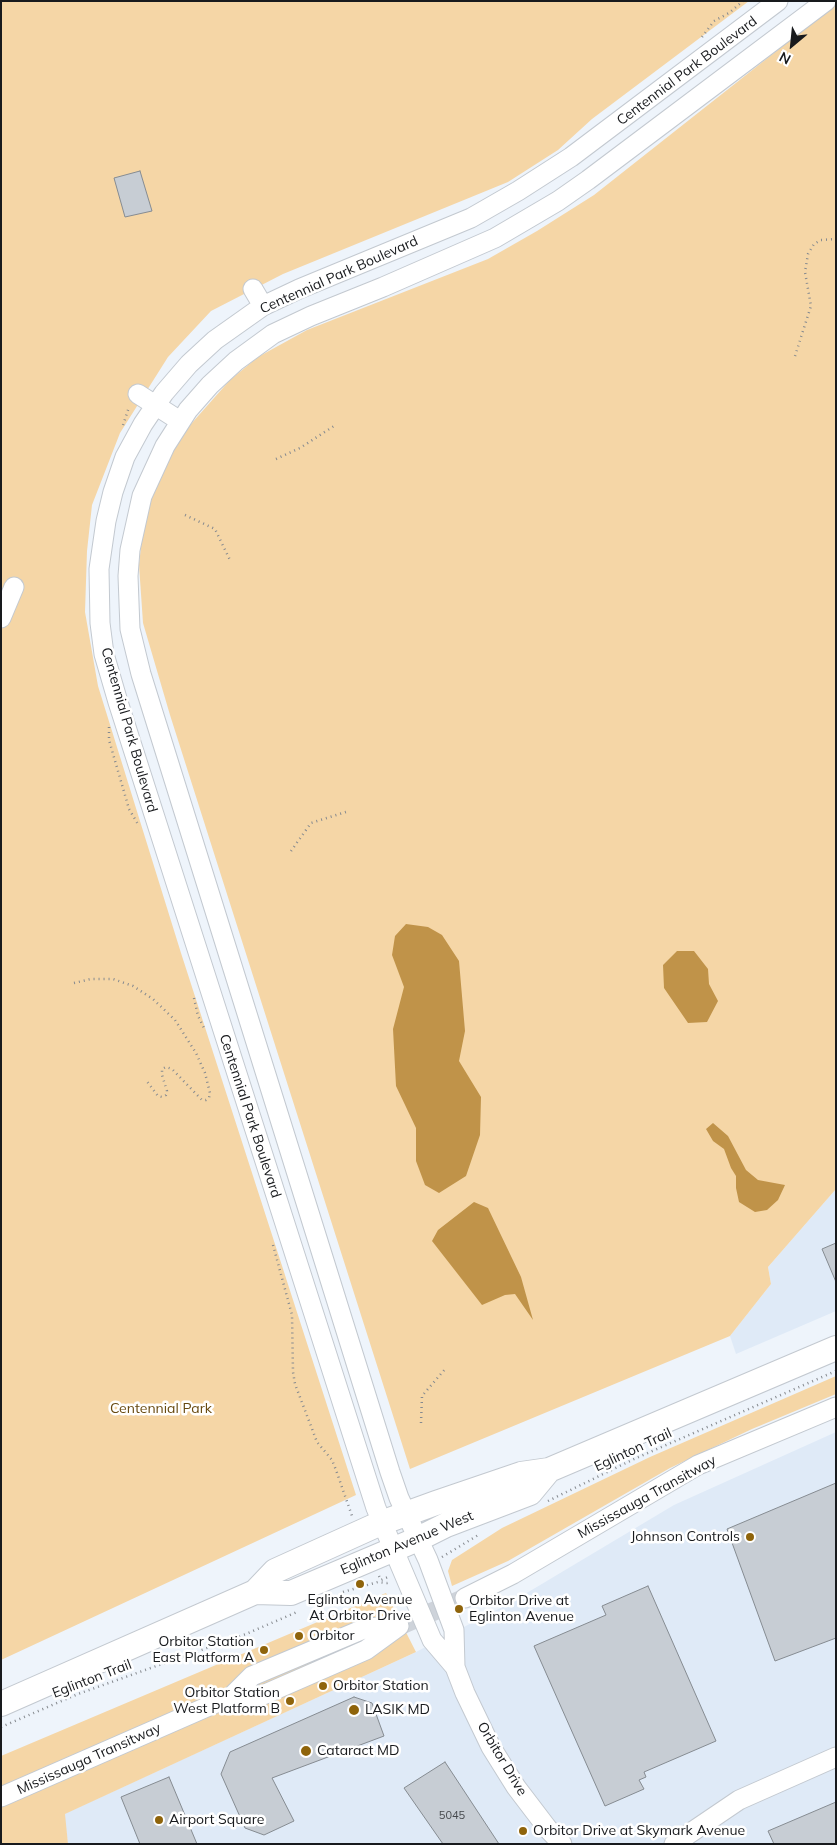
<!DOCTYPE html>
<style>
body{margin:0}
#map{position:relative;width:837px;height:1845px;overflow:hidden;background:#eef4fb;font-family:Mulish,sans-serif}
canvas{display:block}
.frame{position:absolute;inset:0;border:2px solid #181a1d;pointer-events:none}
.north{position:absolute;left:767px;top:20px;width:50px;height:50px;-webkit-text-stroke:4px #fff;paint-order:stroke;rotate:208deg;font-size:14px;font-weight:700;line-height:20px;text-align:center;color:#181a1d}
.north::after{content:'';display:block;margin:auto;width:18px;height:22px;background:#181a1d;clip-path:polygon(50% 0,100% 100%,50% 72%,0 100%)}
</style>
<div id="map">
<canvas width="837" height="1845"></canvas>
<div class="frame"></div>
<div class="north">N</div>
</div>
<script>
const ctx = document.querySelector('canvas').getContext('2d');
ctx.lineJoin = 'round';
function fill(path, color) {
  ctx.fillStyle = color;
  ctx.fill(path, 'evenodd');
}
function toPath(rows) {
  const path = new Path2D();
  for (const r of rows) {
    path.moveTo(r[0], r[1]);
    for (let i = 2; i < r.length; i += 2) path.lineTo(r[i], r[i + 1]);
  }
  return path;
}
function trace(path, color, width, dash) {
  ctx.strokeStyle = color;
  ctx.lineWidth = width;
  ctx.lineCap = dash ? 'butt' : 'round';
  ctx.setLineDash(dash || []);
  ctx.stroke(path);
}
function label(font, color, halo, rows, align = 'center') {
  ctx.font = font + ' Mulish,sans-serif';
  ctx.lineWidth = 5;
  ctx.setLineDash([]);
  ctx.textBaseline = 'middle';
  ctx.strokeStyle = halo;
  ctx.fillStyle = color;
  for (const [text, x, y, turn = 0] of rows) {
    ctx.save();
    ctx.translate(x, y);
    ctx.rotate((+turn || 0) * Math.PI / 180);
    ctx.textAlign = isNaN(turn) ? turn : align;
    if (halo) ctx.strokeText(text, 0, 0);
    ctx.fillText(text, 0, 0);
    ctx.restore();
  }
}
fill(toPath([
 [836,1189,836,1311,736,1354,730,1336,771,1284,768,1267],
 [836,1432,836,1844,68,1844,64,1814,416,1652,510,1603,674,1505]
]), '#dfeaf7');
fill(toPath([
 [1,1,749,1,592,119,558,150,508,182,283,274,211,311,168,357,120,433,92,505,87,551,85,612,98,686,181,953,356,1495,1,1660],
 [836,4,836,1189,768,1267,771,1284,730,1336,410,1469,170,715,143,623,139,565,144,518,163,462,191,424,230,380,258,357,307,330,488,259,537,231,594,195],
 [836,1376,836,1394,752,1429,670,1468,508,1561,452,1586,448,1571,452,1560,502,1528,650,1457],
 [386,1593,416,1652,65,1814,68,1844,1,1844,1,1756]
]), '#f5d6a6');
fill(toPath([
 [406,924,428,927,442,935,459,961,465,1031,459,1061,481,1097,480,1135,466,1176,439,1193,425,1185,416,1161,416,1128,396,1086,393,1029,404,987,392,955,395,936],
 [677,951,694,951,708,969,709,984,718,1001,707,1022,688,1023,664,988,663,965],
 [713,1123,728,1136,746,1170,758,1180,785,1185,778,1200,767,1210,755,1212,739,1202,736,1188,736,1176,731,1168,724,1149,713,1141,706,1129],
 [474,1202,488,1208,521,1277,533,1320,515,1294,505,1295,482,1305,432,1241,438,1230]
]), '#c09349');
const building = toPath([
 [140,171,152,211,125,217,114,178,140,171],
 [836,1243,836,1282,822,1249,836,1243],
 [836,1483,836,1638,775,1661,727,1529,836,1483],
 [648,1586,716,1741,644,1772,646,1777,639,1780,644,1789,605,1806,534,1646,606,1615,602,1606,648,1586],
 [354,1697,372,1703,384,1736,272,1778,294,1821,264,1835,245,1828,221,1774,230,1752,354,1697],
 [445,1762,499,1844,443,1844,404,1788,445,1762],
 [169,1777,197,1844,140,1844,121,1797,169,1777],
 [836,1802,836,1844,774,1844,768,1831,836,1802]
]);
fill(building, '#c7cdd4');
trace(building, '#868c92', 1);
trace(toPath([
 [399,1626,465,1598]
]), '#ced3da', 19, [19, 9]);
const minor = toPath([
 [253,289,263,306],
 [138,394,180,421],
 [1,618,14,587],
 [465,1598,513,1574,698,1465,836,1407],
 [455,1667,432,1640,376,1508,118,702,104,654,100,623,99,569,106,521,113,492,125,457,143,424,164,393,189,364,215,340,263,306,299,289,471,218,518,191,571,157,778,1],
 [232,1696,252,1676,366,1628,399,1626],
 [1,1797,232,1696,263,1695,366,1650,399,1626],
 [562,1844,548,1829,516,1787,491,1747,465,1693,455,1667,454,1630,428,1560,399,1498,390,1472,141,674,130,629,128,576,130,550,142,496,165,446,188,410,210,385,236,361,273,334,311,316,383,287,495,238,558,201,588,180,826,1],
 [674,1844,739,1800,836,1757]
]);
const major = toPath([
 [255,1592,291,1593,418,1539,446,1525,530,1493,549,1470],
 [1,1704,255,1592,275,1571,381,1523,436,1503,521,1474,549,1470,836,1348]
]);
trace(minor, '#c3c9d0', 21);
trace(major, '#c3c9d0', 26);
trace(toPath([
 [702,37,714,21,729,13,743,1],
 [795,356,811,306,805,272,808,254,814,244,821,240,836,239],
 [123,425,129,407],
 [276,459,300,448,334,426],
 [185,515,215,529,230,560],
 [109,727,109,740,129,809,139,826],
 [291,851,311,823,349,811],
 [74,983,91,979,113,979,133,986,153,999,175,1020,196,1053,205,1073,210,1093,209,1098,206,1100,202,1100,172,1069,166,1067,162,1069,162,1075,167,1091,166,1095,162,1097,158,1096,146,1080],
 [194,998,198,1016,205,1030],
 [835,1133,836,1133],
 [273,1245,292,1315,293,1372,295,1384,317,1442,332,1460,336,1470,352,1516],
 [421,1423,422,1396,446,1368],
 [548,1501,634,1459,836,1371],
 [442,1557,480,1534],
 [379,1576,381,1580,388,1577],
 [343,1592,378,1582,387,1583,391,1582],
 [1,1727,78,1694,246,1634,297,1612]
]), '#868a8f', 2.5, [1, 4]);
trace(minor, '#fff', 19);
trace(major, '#fff', 24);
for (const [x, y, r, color] of [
 [750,1537,5,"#8f640b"],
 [360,1584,5,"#8f640b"],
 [459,1609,5,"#8f640b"],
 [299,1636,5,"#8f640b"],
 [264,1650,5,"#8f640b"],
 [323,1686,5,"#8f640b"],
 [290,1701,5,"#8f640b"],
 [354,1710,6,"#8f640b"],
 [306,1751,6,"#8f640b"],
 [159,1820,5,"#8f640b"],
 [523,1831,5,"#8f640b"]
]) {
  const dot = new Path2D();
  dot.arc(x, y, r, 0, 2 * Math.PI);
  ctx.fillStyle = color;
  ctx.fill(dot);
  trace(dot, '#fff', 2);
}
label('11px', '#44474b', null, [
 ["5045",452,1816]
]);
label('14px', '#181a1d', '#fff', [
 ["Centennial Park Boulevard",687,71,-37],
 ["Centennial Park Boulevard",339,275,-24],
 ["Centennial Park Boulevard",129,730,74],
 ["Centennial Park Boulevard",250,1116,72],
 ["Eglinton Trail",633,1450,-25],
 ["Mississauga Transitway",647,1497,-29],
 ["Eglinton Avenue West",407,1543,-23],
 ["Eglinton Trail",92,1679,-21],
 ["Mississauga Transitway",89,1759,-24],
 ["Orbitor Drive",502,1759,59]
]);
label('14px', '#67490f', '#fff', [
 ["Centennial Park",161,1409]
]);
label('14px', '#181a1d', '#fff', [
 ["Johnson Controls",740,1537,"right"],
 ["Eglinton Avenue",360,1600,"center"],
 ["At Orbitor Drive",360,1616,"center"],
 ["Orbitor Drive at",469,1601],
 ["Eglinton Avenue",469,1617],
 ["Orbitor",309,1636],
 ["Orbitor Station",254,1642,"right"],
 ["East Platform A",254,1658,"right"],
 ["Orbitor Station",333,1686],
 ["Orbitor Station",280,1693,"right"],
 ["West Platform B",280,1709,"right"],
 ["LASIK MD",365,1710],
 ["Cataract MD",317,1751],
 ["Airport Square",169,1820],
 ["Orbitor Drive at Skymark Avenue",533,1831]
], 'left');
</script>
